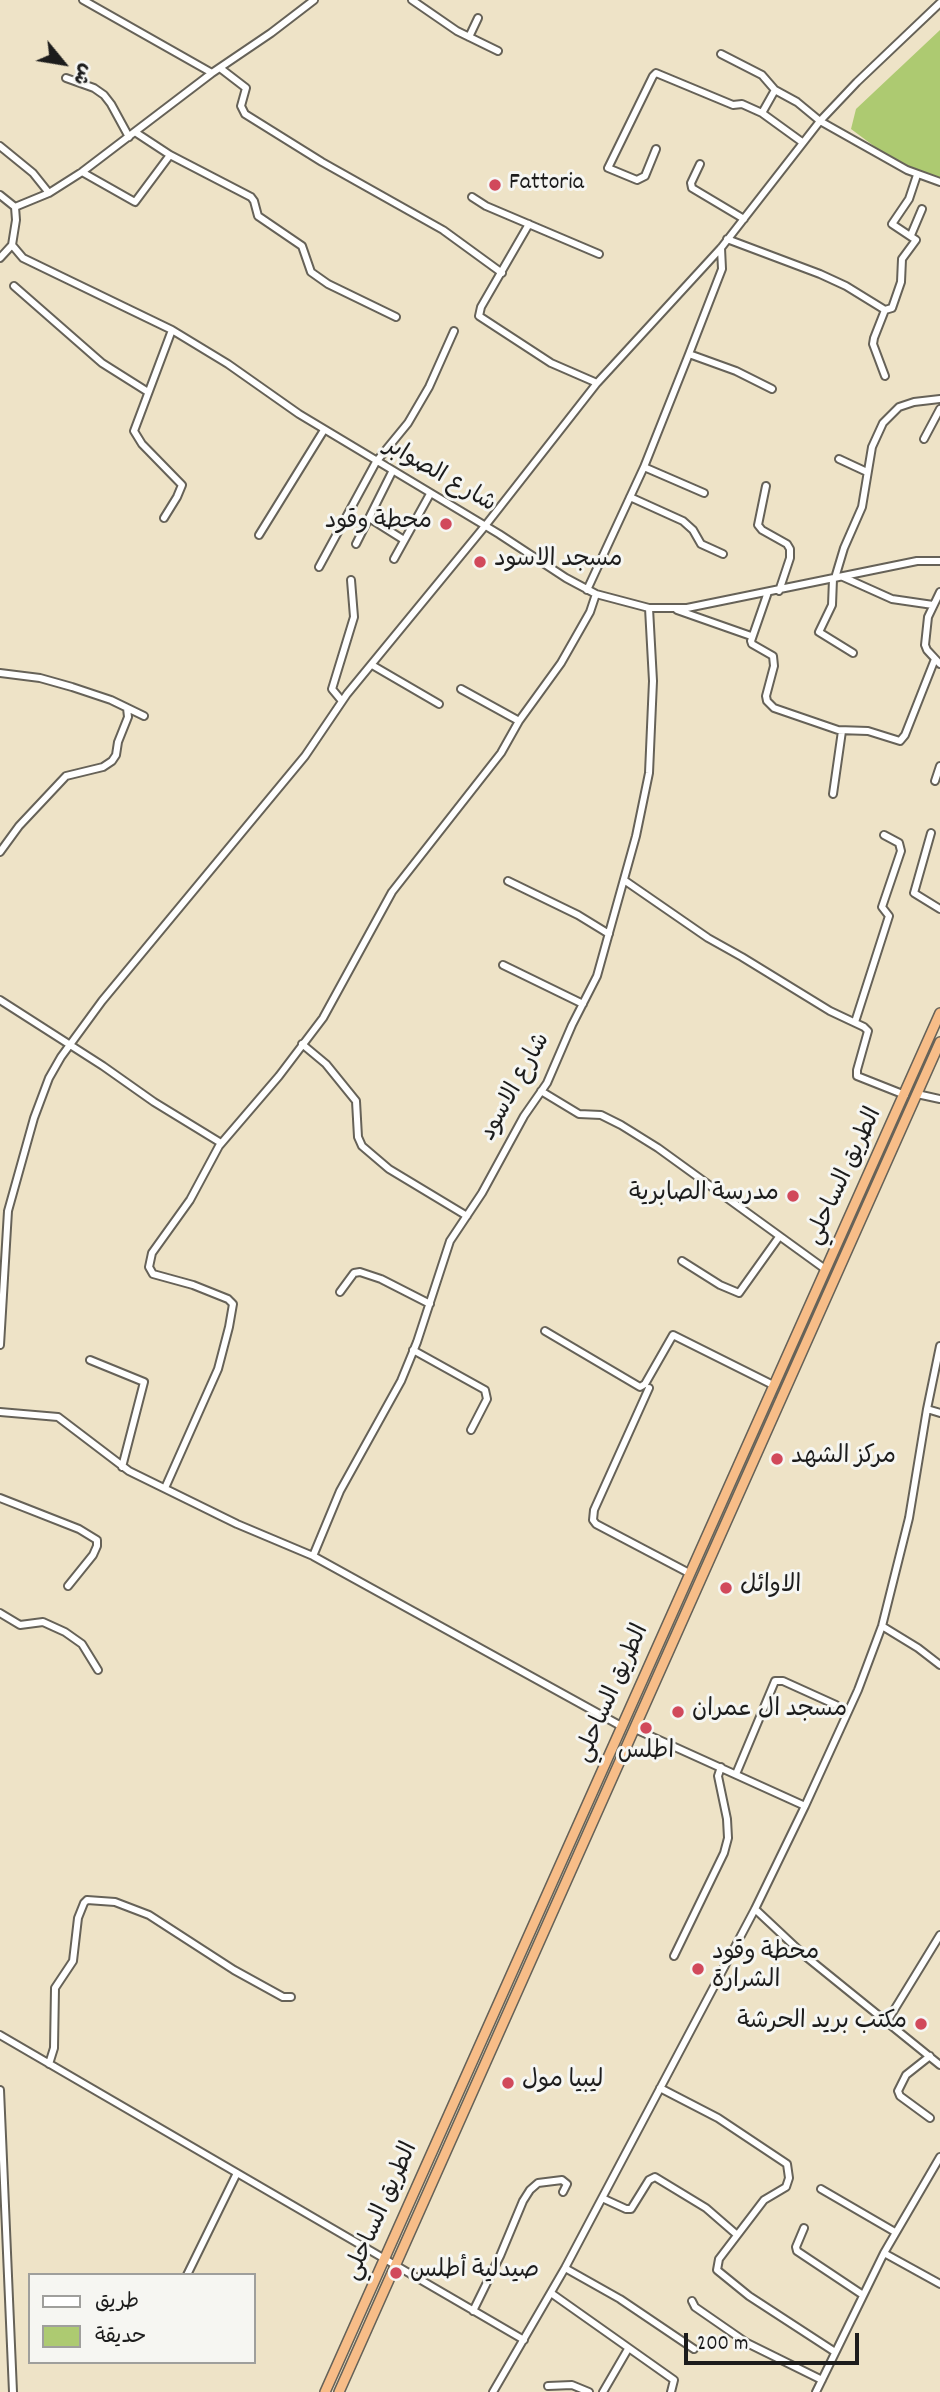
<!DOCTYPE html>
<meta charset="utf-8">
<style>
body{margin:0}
#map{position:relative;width:940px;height:2392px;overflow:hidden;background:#eee3c7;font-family:Dekko,"Playpen Sans Arabic",sans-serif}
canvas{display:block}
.legend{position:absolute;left:28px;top:2273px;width:228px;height:91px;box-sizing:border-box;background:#f6f6f2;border:2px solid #9f9f9c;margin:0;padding:9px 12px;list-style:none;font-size:21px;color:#1c1c1c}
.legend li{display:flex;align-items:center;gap:14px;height:35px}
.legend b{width:35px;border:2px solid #9f9f9c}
.north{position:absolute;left:28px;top:28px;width:70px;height:70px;-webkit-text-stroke:5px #f6f6f2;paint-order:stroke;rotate:120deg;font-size:19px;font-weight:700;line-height:28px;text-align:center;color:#1c1c1c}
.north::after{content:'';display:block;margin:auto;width:24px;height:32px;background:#1c1c1c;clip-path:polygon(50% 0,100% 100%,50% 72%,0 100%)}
.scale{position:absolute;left:684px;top:2333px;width:175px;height:32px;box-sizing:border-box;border:4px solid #1c1c1c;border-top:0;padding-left:9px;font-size:21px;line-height:24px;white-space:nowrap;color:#1c1c1c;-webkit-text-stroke:5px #f6f6f2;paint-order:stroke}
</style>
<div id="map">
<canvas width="940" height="2392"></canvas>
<ul class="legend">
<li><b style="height:9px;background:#fff"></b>طريق</li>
<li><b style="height:19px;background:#adca71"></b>حديقة</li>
</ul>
<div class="north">ش</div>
<div class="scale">200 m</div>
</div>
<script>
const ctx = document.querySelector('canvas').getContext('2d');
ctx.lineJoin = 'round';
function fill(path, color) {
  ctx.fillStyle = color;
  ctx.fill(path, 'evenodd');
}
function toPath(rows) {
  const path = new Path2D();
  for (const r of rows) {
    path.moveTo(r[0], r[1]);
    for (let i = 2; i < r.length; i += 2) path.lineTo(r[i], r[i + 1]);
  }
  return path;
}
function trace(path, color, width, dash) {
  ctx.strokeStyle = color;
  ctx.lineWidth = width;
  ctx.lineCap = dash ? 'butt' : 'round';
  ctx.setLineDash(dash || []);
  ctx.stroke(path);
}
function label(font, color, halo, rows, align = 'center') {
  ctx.font = font + ' Dekko,"Playpen Sans Arabic",sans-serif';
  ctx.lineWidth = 6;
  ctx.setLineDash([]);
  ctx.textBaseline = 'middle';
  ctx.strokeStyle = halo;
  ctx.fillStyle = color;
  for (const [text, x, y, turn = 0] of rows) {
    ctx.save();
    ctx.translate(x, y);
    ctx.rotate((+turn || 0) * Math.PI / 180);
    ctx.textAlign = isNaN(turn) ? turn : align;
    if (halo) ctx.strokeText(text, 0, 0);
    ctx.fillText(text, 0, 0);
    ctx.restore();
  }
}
fill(toPath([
 [940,30,940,178,909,172,851,129,856,109]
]), '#adca71');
const minor = toPath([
 [83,0,212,73],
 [412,0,457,31,498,51],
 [469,37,478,18],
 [721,54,762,75,775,90],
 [220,68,246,88,241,106,245,114,322,162,443,230,502,273],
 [66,78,94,88,104,95,111,104,129,137],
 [135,132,170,155,251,197,254,201,258,216,302,246,311,272,328,284,396,317],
 [802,142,762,113,775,90,797,102,820,121,907,170,940,182],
 [0,146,33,173,49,193],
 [656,149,645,176,637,180,608,168,653,76,656,73,733,105,742,104,762,113],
 [700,164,691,183,692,188,744,219],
 [82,172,135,202,170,155],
 [0,195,15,207,16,220,12,245,23,258,172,330,228,364,299,414,499,534,566,578,596,594,649,608,687,608,917,561,940,561],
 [472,197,486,206,599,254],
 [15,207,49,193,82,172,212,73,271,33,314,0],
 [529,224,481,307,479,316,551,363,597,383],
 [911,235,922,209],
 [727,239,820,274,846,286,885,310],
 [0,258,12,245],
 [14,286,102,363,148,392],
 [689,354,736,371,772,389],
 [885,376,873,344,874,338,885,310,892,308,901,282,902,259,916,240,892,224,909,199,917,175],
 [924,439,940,409],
 [839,459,867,472],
 [644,467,704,493],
 [766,486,758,525,762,530,787,544,790,549,790,558,779,591],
 [630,497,683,521,693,530,701,544,723,554],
 [164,518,177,497,182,485,142,444,134,431,172,330],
 [369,518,404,540],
 [259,535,324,430],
 [356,544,392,472],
 [394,559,430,494],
 [319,567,376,462,408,423,429,387,454,331],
 [843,577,892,599,933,605],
 [835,578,844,548,862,507,872,447,883,423,899,407,914,402,940,399],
 [833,579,832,605,819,632,853,653],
 [587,590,644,467,689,354,722,269,721,248],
 [768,592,751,641,752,644,773,656,774,666,766,696,767,701,774,708,838,730,868,731,900,741,905,735,935,659],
 [940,592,928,617,925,645,927,650,940,664],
 [677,610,751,636],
 [372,665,439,704],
 [0,673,40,678,72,687,111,700,144,716],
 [461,689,519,721],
 [342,701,332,689,354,617,351,580],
 [935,781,940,766],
 [833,794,842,731],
 [931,833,914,893,940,909],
 [0,852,19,826,66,776,103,767,112,761,116,755,118,742,128,717,127,708],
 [624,880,708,938,742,957,830,1011,864,1027,868,1031,857,1070,857,1076,905,1095],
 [508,881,578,915,609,934],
 [503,965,583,1004],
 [0,1000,103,1066,154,1102,221,1143],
 [855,1022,889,916,882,907,901,851,899,843,884,835],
 [302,1044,326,1064,356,1101,358,1137,362,1146,389,1169,467,1216],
 [541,1091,579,1114,601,1115,621,1125,658,1148,825,1269],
 [917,1094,940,1099],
 [682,1261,720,1285,739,1293,779,1237],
 [340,1292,354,1273,360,1272,381,1279,430,1304],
 [545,1331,640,1387,645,1384,673,1335,773,1385],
 [0,1345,8,1211,34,1118,49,1078,61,1057,102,1001,305,756,347,694,485,526,597,383,721,248,820,121,857,82,940,3],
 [413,1350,485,1390,487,1399,471,1430],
 [90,1360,144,1382,122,1467],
 [649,1388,594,1510,593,1520,596,1524,689,1573],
 [927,1409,940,1413],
 [0,1412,58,1417,129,1471,237,1524,313,1556,621,1726],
 [165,1488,218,1369,229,1327,233,1304,228,1299,193,1285,153,1274,149,1267,152,1253,190,1200,219,1146,279,1076,323,1018,392,892,501,753,519,721,561,663,590,612,596,594],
 [0,1498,79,1529,97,1540,97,1546,93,1555,68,1586],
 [313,1556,340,1491,401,1381,417,1342,450,1241,482,1193,524,1116,547,1083,572,1025,597,976,636,836,649,773,653,681,649,608],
 [0,1613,20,1625,43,1622,65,1632,82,1644,98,1670],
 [882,1626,918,1648,940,1665],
 [736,1774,775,1681,783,1681,836,1705],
 [805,1806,858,1690,882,1626,909,1518,927,1409,940,1346],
 [755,1909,804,1955,940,2065],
 [674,1956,724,1853,728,1838,727,1819,718,1776,721,1767],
 [888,2020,940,1935],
 [0,2035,524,2340],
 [49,2064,54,2048,55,1988,73,1961,78,1918,84,1903,87,1900,115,1902,149,1915,234,1970,283,1997,291,1997],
 [660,2088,718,2118,787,2164,789,2178,786,2187,764,2200,719,2259,717,2270,749,2296,835,2352],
 [0,2090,13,2392],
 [930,2118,900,2096,898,2091,906,2075,930,2056],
 [821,2189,895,2232],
 [602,2198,626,2209,631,2209,649,2180,655,2177,706,2208,736,2234],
 [804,2228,796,2247,797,2251,863,2295],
 [884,2253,940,2284],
 [565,2268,620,2299,694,2349],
 [187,2275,237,2173],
 [551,2293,674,2380,671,2392],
 [692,2301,695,2307,747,2343,822,2380],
 [473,2311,500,2256,523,2201,530,2190,538,2183,562,2180,567,2184,563,2192],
 [548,2386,572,2385,589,2392],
 [493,2392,565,2268,755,1909,805,1806,635,1729],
 [603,2392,628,2349],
 [816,2392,884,2253,940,2157]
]);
const highway = toPath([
 [325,2392,940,1013],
 [339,2392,940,1042]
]);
trace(minor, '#666258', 10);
trace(highway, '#666258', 12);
trace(minor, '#fff', 6);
trace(highway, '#f7bd88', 9);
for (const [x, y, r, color] of [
 [495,185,7,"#d1495b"],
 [446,524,7,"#d1495b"],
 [480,562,7,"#d1495b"],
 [793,1196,7,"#d1495b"],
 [777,1459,7,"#d1495b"],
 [726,1588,7,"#d1495b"],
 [678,1712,7,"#d1495b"],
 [646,1728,7,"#d1495b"],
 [698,1969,7,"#d1495b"],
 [921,2024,7,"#d1495b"],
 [508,2083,7,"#d1495b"],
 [396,2273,7,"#d1495b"]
]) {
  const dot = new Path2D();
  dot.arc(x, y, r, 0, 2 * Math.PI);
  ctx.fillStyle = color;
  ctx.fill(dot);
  trace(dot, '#f6f6f2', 2.5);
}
label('24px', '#1c1c1c', '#f6f6f2', [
 ["Fattoria",509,185],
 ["محطة وقود",432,524,"right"],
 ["مسجد الاسود",494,562],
 ["مدرسة الصابرية",779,1196,"right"],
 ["مركز الشهد",791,1459],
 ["الاوائل",740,1588],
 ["مسجد ال عمران",692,1712],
 ["اطلس",646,1754,"center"],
 ["محطة وقود",712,1955],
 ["الشرارة",712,1983],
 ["مكتب بريد الحرشة",907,2024,"right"],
 ["ليبيا مول",522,2083],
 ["صيدلية أطلس",410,2273]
], 'left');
label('24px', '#1c1c1c', '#f6f6f2', [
 ["شارع الصوابر",439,477,30],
 ["شارع الاسود",517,1088,-61],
 ["الطريق الساحلي",846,1177,-65],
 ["الطريق الساحلي",614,1694,-66],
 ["الطريق الساحلي",383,2212,-66]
]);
</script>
